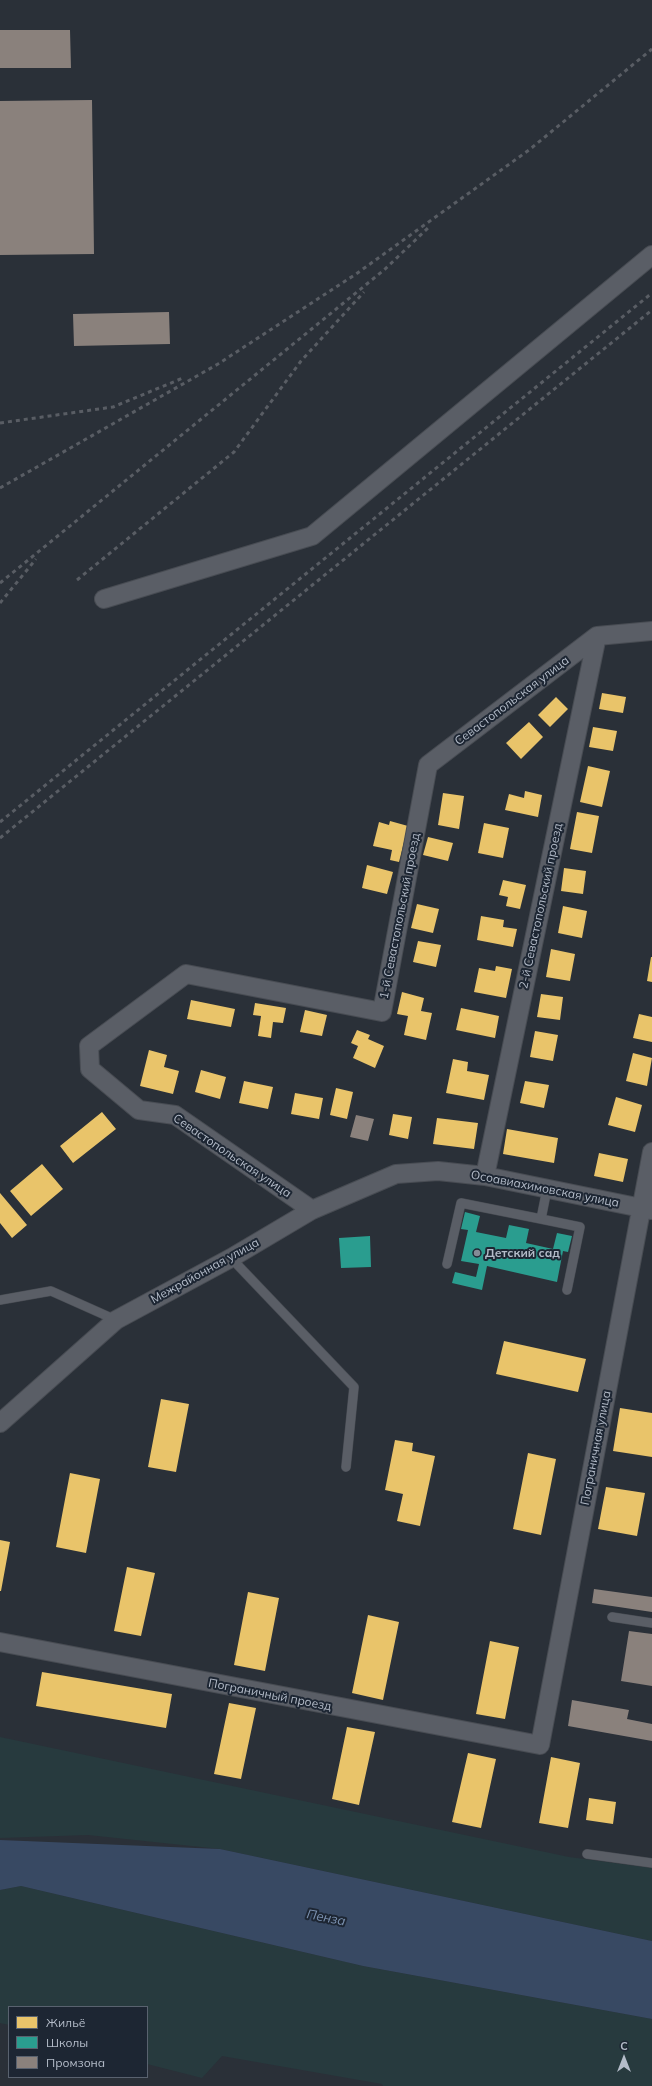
<!DOCTYPE html>
<meta charset="utf-8">
<style>
body{margin:0}
#map{position:relative;width:652px;height:2086px;overflow:hidden;background:#2a3038;font-family:Mulish,sans-serif}
canvas{display:block}
.legend{position:absolute;left:8px;top:2006px;width:140px;height:72px;box-sizing:border-box;background:#1d2633;border:1px solid #59626f;margin:0;padding:5px 7px;list-style:none;font-size:12px;color:#b4bcc9}
.legend li{display:flex;align-items:center;gap:8px;height:20px}
.legend b{width:20px;border:1px solid #59626f}
.north{position:absolute;left:604px;top:2038px;width:40px;height:40px;-webkit-text-stroke:3px #1d2633;paint-order:stroke;rotate:0deg;font-size:11px;font-weight:700;line-height:16px;text-align:center;color:#b4bcc9}
.north::after{content:'';display:block;margin:auto;width:14px;height:18px;background:#b4bcc9;clip-path:polygon(50% 0,100% 100%,50% 72%,0 100%)}
</style>
<div id="map">
<canvas width="652" height="2086"></canvas>
<ul class="legend">
<li><b style="height:11px;background:#e9c46a"></b>Жильё</li>
<li><b style="height:11px;background:#2a9d8f"></b>Школы</li>
<li><b style="height:11px;background:#8a817c"></b>Промзона</li>
</ul>
<div class="north">С</div>
</div>
<script>
const ctx = document.querySelector('canvas').getContext('2d');
ctx.lineJoin = 'round';
function fill(path, color) {
  ctx.fillStyle = color;
  ctx.fill(path, 'evenodd');
}
function toPath(rows) {
  const path = new Path2D();
  for (const r of rows) {
    path.moveTo(r[0], r[1]);
    for (let i = 2; i < r.length; i += 2) path.lineTo(r[i], r[i + 1]);
  }
  return path;
}
function trace(path, color, width, dash) {
  ctx.strokeStyle = color;
  ctx.lineWidth = width;
  ctx.lineCap = dash ? 'butt' : 'round';
  ctx.setLineDash(dash || []);
  ctx.stroke(path);
}
function label(font, color, halo, rows, align = 'center') {
  ctx.font = font + ' Mulish,sans-serif';
  ctx.lineWidth = 4;
  ctx.setLineDash([]);
  ctx.textBaseline = 'middle';
  ctx.strokeStyle = halo;
  ctx.fillStyle = color;
  for (const [text, x, y, turn = 0] of rows) {
    ctx.save();
    ctx.translate(x, y);
    ctx.rotate((+turn || 0) * Math.PI / 180);
    ctx.textAlign = isNaN(turn) ? turn : align;
    if (halo) ctx.strokeText(text, 0, 0);
    ctx.fillText(text, 0, 0);
    ctx.restore();
  }
}
fill(toPath([
 [0,1737,569,1857,652,1868,652,1941,220,1849,88,1835,0,1838],
 [21,1886,363,1966,652,2019,652,2086,383,2086,382,2084,222,2056,202,2078,147,2064,147,2007,9,2007,9,2025,0,2023,0,1890]
]), '#273a3e');
fill(toPath([
 [0,1840,220,1849,652,1941,652,2019,363,1966,21,1886,0,1890]
]), '#384963');
fill(toPath([
 [602,693,626,697,623,713,599,709],
 [556,697,568,709,550,727,538,715],
 [529,722,543,737,521,759,506,743],
 [593,727,617,731,613,751,589,747],
 [588,766,610,771,602,807,580,802],
 [525,791,542,795,538,817,505,810,509,794,524,798],
 [443,793,464,796,459,829,438,825],
 [577,812,599,816,592,853,570,849],
 [390,821,408,826,399,862,390,860,392,850,373,846,379,822,389,825],
 [484,823,509,828,503,858,478,853],
 [428,837,453,843,448,861,423,855],
 [367,865,393,872,387,894,362,888],
 [564,868,586,871,583,894,561,891],
 [503,880,526,885,520,909,506,906,508,897,499,895],
 [417,904,439,909,433,933,411,928],
 [563,906,587,911,582,938,558,933],
 [481,916,504,920,503,927,517,929,513,947,477,940],
 [418,941,441,945,436,967,413,962],
 [551,949,575,954,570,981,546,977],
 [651,957,652,957,652,982,647,981],
 [496,966,512,969,506,998,474,992,479,968,495,971],
 [402,992,424,998,421,1011,432,1013,426,1040,404,1035,408,1016,397,1014],
 [541,994,563,997,560,1020,537,1017],
 [191,1000,235,1009,231,1027,187,1019],
 [255,1003,286,1008,283,1023,273,1022,271,1038,258,1036,261,1016,253,1015],
 [461,1008,499,1016,495,1038,456,1030],
 [305,1010,327,1015,322,1036,300,1032],
 [639,1014,652,1017,652,1042,633,1038],
 [357,1030,370,1035,368,1039,384,1046,375,1068,353,1058,358,1046,351,1043],
 [535,1031,558,1035,553,1061,530,1057],
 [149,1050,167,1055,164,1067,179,1071,173,1094,140,1086],
 [633,1053,652,1058,647,1086,626,1081],
 [453,1059,468,1062,467,1071,489,1075,484,1100,446,1093],
 [201,1070,226,1077,220,1099,195,1092],
 [244,1081,273,1087,268,1109,239,1103],
 [525,1081,549,1085,544,1108,520,1103],
 [336,1088,353,1092,347,1119,330,1115],
 [295,1093,323,1098,319,1119,291,1114],
 [616,1097,642,1105,635,1132,608,1125],
 [102,1112,116,1129,73,1163,60,1146],
 [393,1114,412,1117,408,1139,389,1135],
 [437,1118,478,1123,474,1149,433,1144],
 [507,1129,558,1138,554,1163,503,1154],
 [599,1153,628,1159,623,1182,594,1176],
 [42,1164,63,1189,31,1216,10,1191],
 [0,1193,27,1225,12,1238,0,1223],
 [504,1341,586,1359,578,1392,496,1374],
 [161,1399,189,1404,176,1472,148,1467],
 [620,1408,652,1413,652,1457,613,1451],
 [395,1440,413,1443,412,1451,435,1456,420,1526,397,1521,403,1494,385,1490],
 [528,1453,556,1459,541,1535,513,1529],
 [70,1473,100,1479,86,1553,56,1547],
 [606,1487,645,1493,637,1536,598,1529],
 [0,1540,10,1542,1,1591,0,1591],
 [127,1567,155,1573,141,1636,114,1631],
 [248,1592,279,1598,265,1671,234,1665],
 [368,1615,399,1622,383,1700,352,1693],
 [490,1641,519,1647,505,1719,476,1714],
 [42,1672,172,1694,166,1728,36,1706],
 [229,1703,256,1708,241,1779,214,1774],
 [347,1727,375,1732,359,1805,332,1799],
 [468,1753,496,1759,481,1828,452,1822],
 [551,1757,580,1763,568,1828,539,1823],
 [589,1798,616,1802,613,1824,586,1820]
]), '#e9c46a');
fill(toPath([
 [465,1212,480,1216,476,1232,506,1238,509,1225,529,1229,526,1243,553,1249,557,1233,572,1236,568,1252,563,1251,557,1282,487,1266,482,1290,452,1283,455,1272,476,1277,479,1264,461,1261,468,1230,461,1229],
 [370,1236,371,1267,341,1268,339,1238]
]), '#2a9d8f');
fill(toPath([
 [0,30,70,30,71,68,0,68],
 [92,100,94,254,0,255,0,101],
 [169,312,170,344,74,346,73,314],
 [356,1115,374,1119,368,1141,350,1137],
 [594,1589,652,1597,652,1612,592,1603],
 [629,1631,652,1634,652,1686,621,1681],
 [572,1700,629,1710,627,1719,652,1724,652,1741,568,1726]
]), '#8a817c');
const lane = toPath([
 [541,1219,580,1227,567,1290],
 [231,1258,354,1387,346,1467],
 [447,1264,461,1203,541,1219,547,1189],
 [0,1300,51,1291,116,1320],
 [612,1617,652,1623],
 [587,1854,652,1863]
]);
const street = toPath([
 [104,599,312,536,652,255],
 [597,636,652,631],
 [485,1176,597,636],
 [312,1210,175,1115,139,1110,90,1069,89,1046,186,974,382,1012,428,765,597,636],
 [0,1423,116,1320,231,1258,312,1210,396,1174,438,1171,485,1176,651,1210],
 [0,1642,540,1745,652,1152]
]);
trace(lane, '#484c53', 10);
trace(street, '#484c53', 20);
trace(lane, '#5a5e66', 9);
trace(street, '#5a5e66', 18);
trace(toPath([
 [0,423,113,407,183,378],
 [0,488,218,364,356,274,529,150,652,49],
 [77,580,234,452,301,361,364,292],
 [0,583,384,270,428,228],
 [0,603,36,559],
 [0,822,652,293],
 [0,838,652,310]
]), '#595d64', 3, [4, 4]);
for (const [x, y, r, color] of [
 [477,1253,4,"#848b96"]
]) {
  const dot = new Path2D();
  dot.arc(x, y, r, 0, 2 * Math.PI);
  ctx.fillStyle = color;
  ctx.fill(dot);
  trace(dot, '#1d2633', 1.5);
}
label('12px', '#b4bcc9', '#1d2633', [
 ["Севастопольская улица",512,701,-37],
 ["2-й Севастопольский проезд",541,906,-78],
 ["1-й Севастопольский проезд",400,916,-79],
 ["Севастопольская улица",232,1156,34],
 ["Осоавиахимовская улица",545,1189,11],
 ["Межрайонная улица",205,1271,-29],
 ["Пограничная улица",596,1448,-79],
 ["Пограничный проезд",270,1695,11]
]);
label('bold 12px', '#b4bcc9', '#1d2633', [
 ["Детский сад",485,1253]
], 'left');
label('italic 13px', '#7c92b1', '#1d2633', [
 ["Пенза",326,1918,11]
]);
</script>
